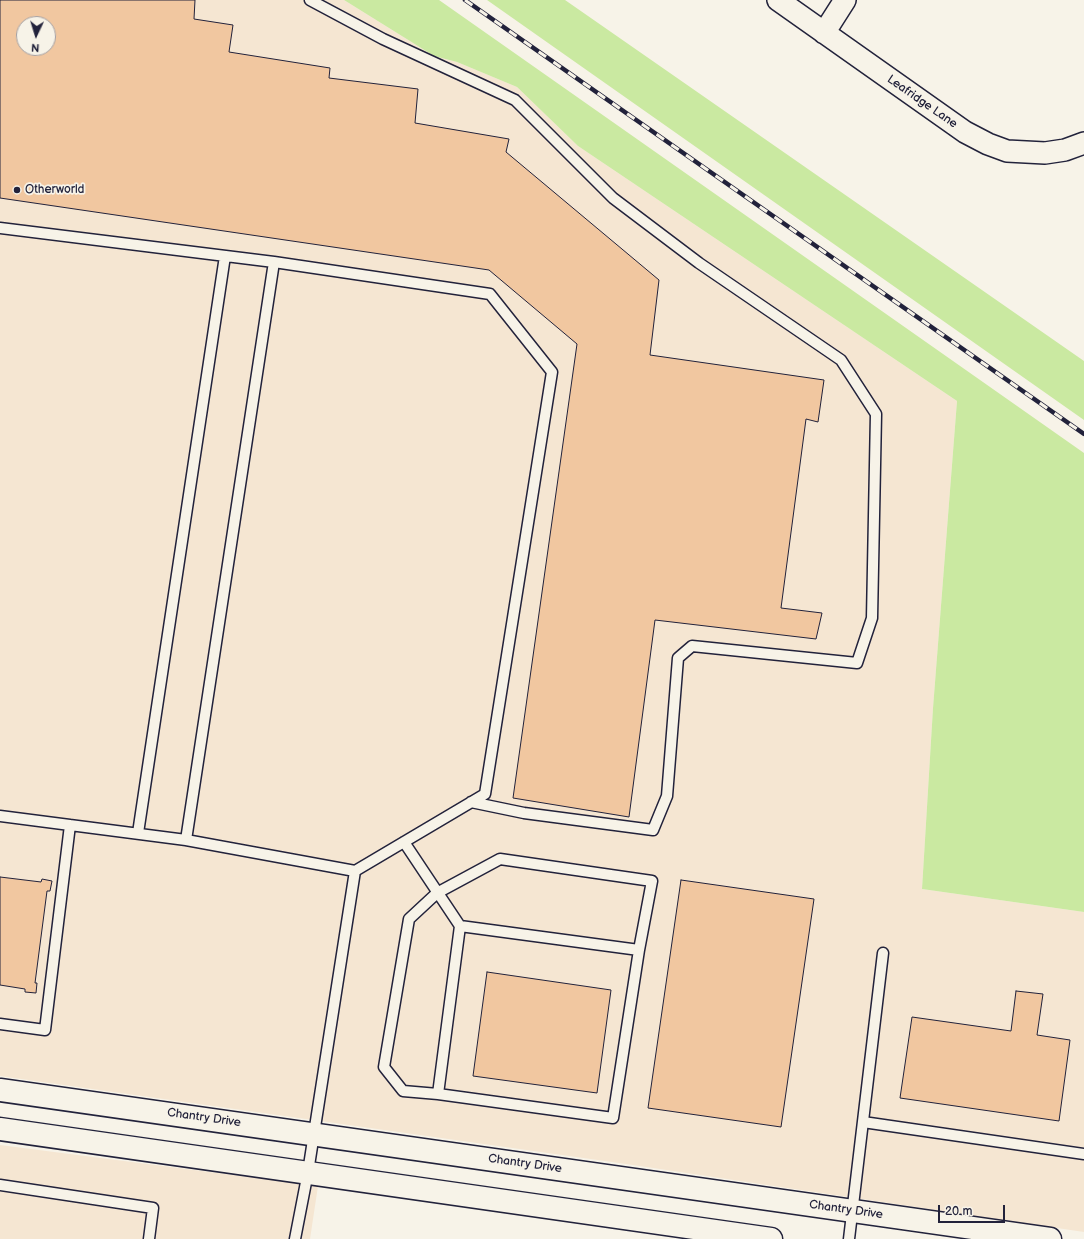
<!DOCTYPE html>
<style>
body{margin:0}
#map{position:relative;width:1084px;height:1239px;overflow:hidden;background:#f7f3e8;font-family:"Balsamiq Sans",sans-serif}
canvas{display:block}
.north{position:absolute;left:16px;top:16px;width:40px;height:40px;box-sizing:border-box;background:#f7f3e8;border:1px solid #a29fa3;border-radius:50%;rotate:184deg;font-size:11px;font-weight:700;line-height:16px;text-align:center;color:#22223b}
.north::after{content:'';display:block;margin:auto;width:14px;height:18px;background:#22223b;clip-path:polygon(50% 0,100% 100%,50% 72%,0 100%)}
.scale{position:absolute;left:938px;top:1205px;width:67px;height:18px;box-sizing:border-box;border:2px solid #22223b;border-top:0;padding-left:5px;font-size:12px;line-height:14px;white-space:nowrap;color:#22223b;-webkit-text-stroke:3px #f7f3e8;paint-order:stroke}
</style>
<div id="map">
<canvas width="1084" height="1239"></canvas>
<div class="north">N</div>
<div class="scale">20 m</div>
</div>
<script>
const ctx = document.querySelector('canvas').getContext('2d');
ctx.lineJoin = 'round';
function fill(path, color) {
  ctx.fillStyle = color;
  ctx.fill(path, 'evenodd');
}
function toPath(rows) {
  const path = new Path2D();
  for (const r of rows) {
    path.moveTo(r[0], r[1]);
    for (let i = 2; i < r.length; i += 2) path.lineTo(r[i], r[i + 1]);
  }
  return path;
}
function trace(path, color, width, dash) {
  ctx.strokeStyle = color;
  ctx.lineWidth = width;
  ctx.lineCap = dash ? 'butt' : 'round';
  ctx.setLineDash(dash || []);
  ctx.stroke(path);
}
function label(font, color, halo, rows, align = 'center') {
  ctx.font = font + ' "Balsamiq Sans",sans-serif';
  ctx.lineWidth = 3.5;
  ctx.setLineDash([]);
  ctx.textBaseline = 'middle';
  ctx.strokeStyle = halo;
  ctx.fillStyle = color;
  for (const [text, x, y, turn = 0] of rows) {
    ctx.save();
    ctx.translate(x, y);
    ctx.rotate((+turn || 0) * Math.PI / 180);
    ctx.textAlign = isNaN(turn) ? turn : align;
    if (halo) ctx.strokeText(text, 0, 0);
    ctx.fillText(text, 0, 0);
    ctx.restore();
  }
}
fill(toPath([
 [0,0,344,0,434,56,457,62,517,87,578,146,957,401,933,708,922,889,1084,912,1084,1232,626,1164,0,1076],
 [24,24,48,24,48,48,24,48],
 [0,1145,318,1186,310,1239,0,1239]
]), '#f5e6d2');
fill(toPath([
 [344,0,439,0,1084,453,1084,912,922,889,933,708,957,401,578,146,517,87,457,62,434,56],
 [487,0,565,0,1084,361,1084,420]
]), '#cae9a1');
const building = toPath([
 [0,0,195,0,194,19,233,25,229,52,330,68,329,78,418,89,415,123,509,139,506,152,659,280,650,355,824,380,818,422,806,419,781,608,822,613,816,639,655,620,629,817,513,798,577,344,489,270,0,198,0,0],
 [24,24,48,24,48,48,24,48,24,24],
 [0,877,41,882,42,879,52,881,50,891,47,891,35,983,37,983,36,993,25,992,25,989,0,985,0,877],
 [681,880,814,899,781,1127,648,1108,681,880],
 [487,972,611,990,597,1093,473,1076,487,972],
 [1016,991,1043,994,1037,1035,1070,1040,1059,1121,900,1098,912,1017,1011,1031,1016,991]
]);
fill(building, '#f1c7a0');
trace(building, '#22223b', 1);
const service = toPath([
 [310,0,383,39,515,100,613,198,699,263,841,360,876,414,872,618,857,663,692,646,678,658,667,796,653,830,524,813,471,802],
 [0,228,274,262],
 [0,816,186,840,355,871,308,1172,295,1239],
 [138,833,225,256],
 [186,840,274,262,490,294,552,372,485,794,355,871],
 [404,842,460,926,438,1094,613,1118,639,950,460,926],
 [0,1024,45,1030,70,825],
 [438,1094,403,1091,384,1067,409,919,437,893,500,859,652,881,639,950],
 [863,1122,1084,1154],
 [0,1185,153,1208,149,1239],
 [849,1239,883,953]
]);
const minor = toPath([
 [778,0,965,132,988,144,1007,151,1045,153,1065,150,1084,143],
 [824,33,845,0]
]);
const tertiary = toPath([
 [0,1090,1050,1239],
 [0,1129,771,1239]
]);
trace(service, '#22223b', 13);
trace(minor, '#22223b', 24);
trace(tertiary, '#22223b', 25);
trace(service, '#f7f3e8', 10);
trace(minor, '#f7f3e8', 21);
trace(tertiary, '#f7f3e8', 22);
const rail = toPath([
 [465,0,1084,434]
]);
trace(rail, '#22223b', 4.5);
trace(rail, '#f7f3e8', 3, [9]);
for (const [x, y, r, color] of [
 [17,190,4,"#22223b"]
]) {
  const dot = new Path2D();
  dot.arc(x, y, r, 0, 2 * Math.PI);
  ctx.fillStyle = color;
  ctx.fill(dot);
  trace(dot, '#f7f3e8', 1.5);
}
label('12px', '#22223b', '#f7f3e8', [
 ["Leafridge Lane",922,102,35],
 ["Chantry Drive",204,1118,8],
 ["Chantry Drive",525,1164,8],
 ["Chantry Drive",846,1210,8]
]);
label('12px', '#22223b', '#f7f3e8', [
 ["Otherworld",25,190]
], 'left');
</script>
